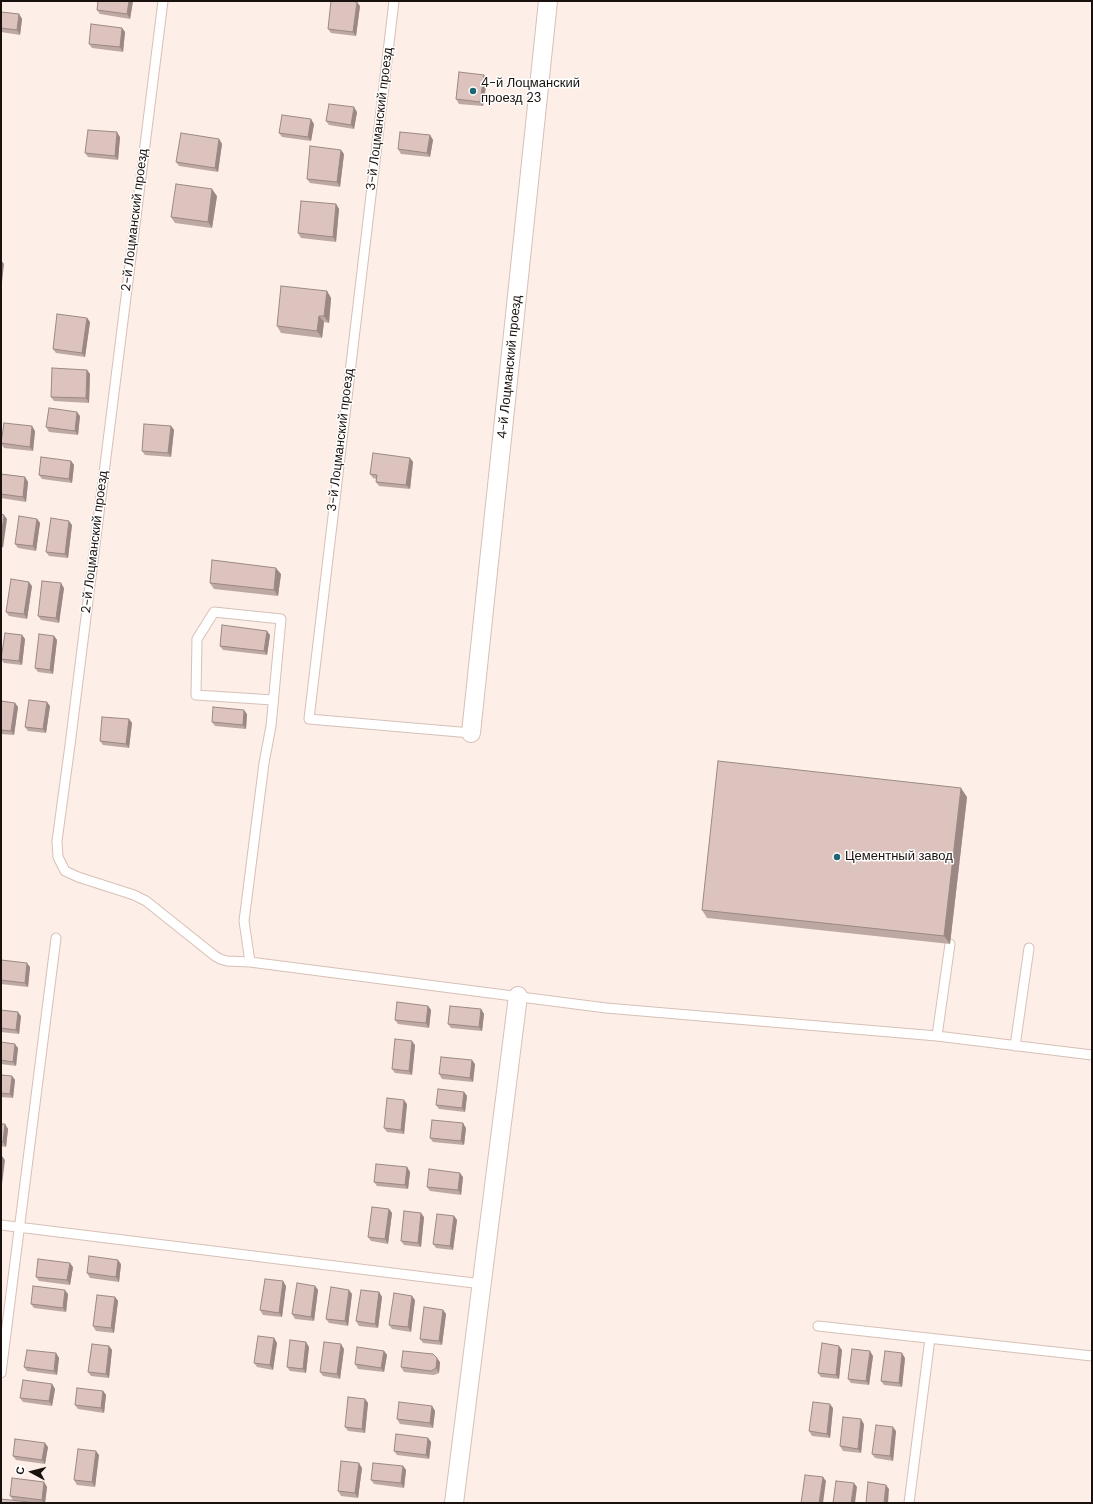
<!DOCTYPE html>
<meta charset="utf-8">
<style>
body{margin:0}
#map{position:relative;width:1093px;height:1504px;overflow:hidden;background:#fdeee7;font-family:"DM Sans",sans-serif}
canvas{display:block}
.frame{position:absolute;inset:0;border:2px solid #19110d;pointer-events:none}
.north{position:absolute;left:12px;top:1452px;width:40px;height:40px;-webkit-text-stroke:3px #fff;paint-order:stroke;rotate:277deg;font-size:11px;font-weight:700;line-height:16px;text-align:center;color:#19110d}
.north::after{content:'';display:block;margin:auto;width:14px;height:18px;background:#19110d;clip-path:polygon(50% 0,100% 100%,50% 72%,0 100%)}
</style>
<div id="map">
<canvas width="1093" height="1504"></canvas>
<div class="frame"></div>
<div class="north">С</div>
</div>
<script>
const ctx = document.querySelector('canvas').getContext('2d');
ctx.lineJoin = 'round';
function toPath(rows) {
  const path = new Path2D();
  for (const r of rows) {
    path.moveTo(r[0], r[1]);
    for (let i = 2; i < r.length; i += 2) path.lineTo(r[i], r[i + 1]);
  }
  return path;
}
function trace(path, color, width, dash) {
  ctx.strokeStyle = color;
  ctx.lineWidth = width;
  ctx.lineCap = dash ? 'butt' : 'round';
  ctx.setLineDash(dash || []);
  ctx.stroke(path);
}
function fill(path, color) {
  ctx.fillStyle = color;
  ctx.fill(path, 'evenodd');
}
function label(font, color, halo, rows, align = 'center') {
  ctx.font = font + ' "DM Sans",sans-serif';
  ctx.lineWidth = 3;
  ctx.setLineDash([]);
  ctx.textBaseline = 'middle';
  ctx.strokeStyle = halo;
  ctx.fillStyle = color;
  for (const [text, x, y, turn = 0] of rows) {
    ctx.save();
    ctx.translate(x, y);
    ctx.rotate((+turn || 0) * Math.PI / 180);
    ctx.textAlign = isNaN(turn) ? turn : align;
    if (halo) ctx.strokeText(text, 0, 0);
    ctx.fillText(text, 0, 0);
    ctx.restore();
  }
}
const lane = toPath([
 [163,1,70,745,57,841,58,857,65,871,78,877,134,895,146,901,215,956,220,959,227,961,250,962,606,1008,937,1036,1092,1055],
 [394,1,309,719,471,733],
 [250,962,244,921,264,763,271,726,281,619,214,612,197,639,196,695,273,700],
 [937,1036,950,944],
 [1015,1046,1029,948],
 [1,1225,482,1284],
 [818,1326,1092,1356],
 [1,1373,56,938],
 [909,1503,930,1338]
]);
const street = toPath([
 [471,733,548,1],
 [454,1503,518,996]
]);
trace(lane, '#d7c0b6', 11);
trace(street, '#d7c0b6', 20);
trace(lane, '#fff', 9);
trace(street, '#fff', 18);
fill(toPath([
 [98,1,133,1,130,19,100,14,97,10],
 [360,6,356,36,331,33,328,29],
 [1,12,19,14,22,19,20,35,1,32],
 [122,28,125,32,123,52,92,48,89,44],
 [484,75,487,79,483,106,459,104,456,99],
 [357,112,354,129,329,125,326,121],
 [314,124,311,141,282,137,279,133],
 [430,135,433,140,430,157,401,154,398,149],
 [120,137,118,160,88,157,85,153],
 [219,139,222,144,218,172,179,166,176,162],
 [344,154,340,187,310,183,307,179],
 [217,196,212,228,175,223,171,217],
 [336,204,339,209,336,242,301,238,298,233],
 [327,291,331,298,329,323,324,322,322,338,281,333,277,326],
 [87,318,90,322,85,357,56,353,53,349],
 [87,370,90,374,89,403,54,401,51,397],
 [80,416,78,435,49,432,46,427],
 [171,426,174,430,171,457,145,455,142,451],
 [35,431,33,451,4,448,1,443],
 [410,458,413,462,410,489,379,486,376,482,376,479,373,478,370,474],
 [71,461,74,465,72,483,42,479,39,475],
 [1,474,25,477,28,482,26,502,1,498],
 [37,519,40,523,36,551,18,548,15,544],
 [72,525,68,558,49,556,46,552],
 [281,574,278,596,214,589,210,583],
 [32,586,27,619,9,616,6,612],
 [64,588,59,623,41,620,38,616],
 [22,635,25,639,22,665,4,663,1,659],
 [270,635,267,655,223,650,220,646],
 [54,636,57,640,53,674,38,672,35,668],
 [1,701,15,703,18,707,14,735,1,734],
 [50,706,46,733,28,731,25,727],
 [247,714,246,729,215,726,212,722],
 [129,719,132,723,129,748,103,745,100,741],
 [967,797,950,944,707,918,702,910],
 [1,960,30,967,28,987,1,984],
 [428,1006,431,1010,429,1028,398,1024,395,1020],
 [481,1009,484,1014,482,1031,451,1028,448,1024],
 [1,1010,21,1016,19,1034,1,1032],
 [1,1042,18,1048,16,1066,1,1064],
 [415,1045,412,1075,395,1073,392,1069],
 [475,1064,473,1082,442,1079,439,1074],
 [1,1075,12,1076,15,1080,13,1098,1,1097],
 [464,1092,467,1096,465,1112,439,1109,436,1105],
 [407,1104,404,1134,387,1132,384,1128],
 [1,1124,5,1124,8,1129,6,1147,1,1146],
 [466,1128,464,1145,433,1142,430,1138],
 [407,1167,410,1172,408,1189,377,1186,374,1182],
 [463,1177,461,1195,430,1191,427,1187],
 [389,1209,392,1213,388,1244,371,1241,368,1237],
 [454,1216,457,1220,453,1250,436,1248,433,1244],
 [424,1217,421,1247,404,1245,401,1241],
 [121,1264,119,1282,90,1278,87,1273],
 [73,1267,70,1285,39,1281,36,1277],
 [286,1286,282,1317,263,1315,260,1310],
 [315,1286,318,1290,314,1321,295,1319,292,1314],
 [379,1292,382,1297,378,1328,359,1326,356,1321],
 [68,1294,66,1312,34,1308,31,1304],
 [352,1294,348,1326,329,1323,326,1319],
 [115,1297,118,1301,114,1333,96,1331,93,1326],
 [415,1300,411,1332,392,1329,389,1325],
 [443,1310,446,1314,442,1345,423,1343,420,1339],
 [274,1338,277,1343,273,1370,257,1367,254,1363],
 [109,1346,112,1350,109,1378,91,1376,88,1372],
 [309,1347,306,1373,290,1371,287,1367],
 [344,1349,340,1379,323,1376,320,1372],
 [842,1350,839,1379,821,1377,818,1373],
 [384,1351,387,1355,384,1372,358,1369,355,1364],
 [56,1353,59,1358,57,1375,27,1371,24,1367],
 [873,1356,869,1385,851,1383,848,1379],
 [905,1358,902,1387,884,1385,881,1381],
 [440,1362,439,1373,434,1375,404,1372,401,1367],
 [52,1384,55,1389,52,1406,23,1402,20,1398],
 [103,1391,106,1395,104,1413,78,1409,75,1405],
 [365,1399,368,1403,365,1433,348,1431,345,1427],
 [432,1406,435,1411,433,1428,400,1424,397,1419],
 [833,1408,830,1438,812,1436,809,1431],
 [864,1424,861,1453,843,1451,840,1446],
 [896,1431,893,1461,875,1458,872,1454],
 [428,1438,431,1442,429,1459,397,1455,394,1451],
 [48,1447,45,1464,16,1460,13,1456],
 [99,1455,95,1487,77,1485,74,1480],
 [403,1466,406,1470,404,1488,374,1484,371,1480],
 [362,1468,358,1498,341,1496,338,1491],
 [44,1482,47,1487,45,1503,38,1503,13,1500,10,1496]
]), '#bea8a3');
fill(toPath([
 [129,1,133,1,130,19,127,14],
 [357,2,360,6,356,36,353,32],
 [19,14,22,19,20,35,17,30],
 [122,28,125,32,123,52,120,47],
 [484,75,487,79,483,106,480,102],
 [354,107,357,112,354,129,351,125],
 [311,119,314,124,311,141,308,137],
 [117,132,120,137,118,160,115,156],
 [430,135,433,140,430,157,427,153],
 [219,139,222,144,218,172,215,168],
 [341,150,344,154,340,187,337,182],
 [212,189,217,196,212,228,208,222],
 [336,204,339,209,336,242,333,237],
 [1,260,4,264,1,291],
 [327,291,331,298,329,323,324,316],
 [319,316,324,322,322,338,317,331],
 [87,318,90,322,85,357,82,353],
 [87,370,90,374,89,403,86,398],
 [77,412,80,416,78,435,75,431],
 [32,426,35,431,33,451,30,447],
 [171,426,174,430,171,457,168,453],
 [410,458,413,462,410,489,406,485],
 [71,461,74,465,72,483,69,479],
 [25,477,28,482,26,502,23,497],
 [4,515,7,519,3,548,1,545,1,538],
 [37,519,40,523,36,551,33,546],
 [69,521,72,525,68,558,65,554],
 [276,568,281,574,278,596,274,590],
 [29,582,32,586,27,619,24,614],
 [61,583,64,588,59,623,56,618],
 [267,631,270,635,267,655,264,651],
 [22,635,25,639,22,665,19,661],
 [54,636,57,640,53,674,50,670],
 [47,702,50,706,46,733,43,729],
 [15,703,18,707,14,735,11,731],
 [244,710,247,714,246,729,243,725],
 [129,719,132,723,129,748,126,744],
 [961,788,967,797,950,944,944,936],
 [27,963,30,967,28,987,25,983],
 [428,1006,431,1010,429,1028,426,1023],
 [481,1009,484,1014,482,1031,479,1027],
 [18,1012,21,1016,19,1034,16,1030],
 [412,1041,415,1045,412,1075,409,1071],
 [15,1044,18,1048,16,1066,13,1062],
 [472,1060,475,1064,473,1082,470,1078],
 [12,1076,15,1080,13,1098,10,1094],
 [464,1092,467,1096,465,1112,462,1108],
 [404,1100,407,1104,404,1134,401,1130],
 [463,1123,466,1128,464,1145,461,1141],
 [5,1124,8,1129,6,1147,3,1142],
 [2,1156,5,1160,1,1192,1,1161],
 [407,1167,410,1172,408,1189,405,1185],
 [460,1173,463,1177,461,1195,458,1190],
 [389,1209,392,1213,388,1244,385,1239],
 [421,1213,424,1217,421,1247,418,1243],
 [454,1216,457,1220,453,1250,450,1246],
 [118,1260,121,1264,119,1282,116,1277],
 [70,1263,73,1267,70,1285,67,1280],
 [283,1281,286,1286,282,1317,279,1313],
 [315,1286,318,1290,314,1321,311,1317],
 [65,1290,68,1294,66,1312,63,1308],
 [349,1290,352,1294,348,1326,345,1321],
 [379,1292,382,1297,378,1328,375,1324],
 [412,1296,415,1300,411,1332,408,1327],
 [115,1297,118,1301,114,1333,111,1328],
 [443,1310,446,1314,442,1345,439,1341],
 [274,1338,277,1343,273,1370,270,1365],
 [306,1342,309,1347,306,1373,303,1369],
 [341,1344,344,1349,340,1379,337,1374],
 [109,1346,112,1350,109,1378,106,1374],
 [839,1346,842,1350,839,1379,836,1375],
 [384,1351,387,1355,384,1372,381,1368],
 [870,1351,873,1356,869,1385,866,1381],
 [56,1353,59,1358,57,1375,54,1371],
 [902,1353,905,1358,902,1387,899,1383],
 [437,1358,440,1362,439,1373,436,1368],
 [52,1384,55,1389,52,1406,49,1401],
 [103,1391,106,1395,104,1413,101,1408],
 [365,1399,368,1403,365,1433,362,1429],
 [830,1404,833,1408,830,1438,827,1434],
 [432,1406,435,1411,433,1428,430,1423],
 [861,1419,864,1424,861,1453,858,1449],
 [893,1427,896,1431,893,1461,890,1456],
 [428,1438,431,1442,429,1459,426,1455],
 [45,1443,48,1447,45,1464,42,1460],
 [96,1451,99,1455,95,1487,92,1482],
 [359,1463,362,1468,358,1498,355,1493],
 [403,1466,406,1470,404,1488,401,1483],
 [823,1477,826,1481,823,1503,819,1503],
 [44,1482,47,1487,45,1503,44,1503,42,1500],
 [854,1483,857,1487,855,1503,851,1503],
 [886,1485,889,1489,888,1503,884,1503]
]), '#9b8885');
const building = toPath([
 [98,1,129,1,127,14,97,10,98,1],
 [331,1,349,1,357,2,353,32,328,29,331,1],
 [1,12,19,14,17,30,1,28,1,12],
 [91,24,122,28,120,47,89,44,91,24],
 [459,72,484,75,480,102,456,99,459,72],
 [329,104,354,107,351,125,326,121,329,104],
 [282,115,311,119,308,137,279,133,282,115],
 [88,130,117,132,115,156,85,153,88,130],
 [400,132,430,135,427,153,398,149,400,132],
 [181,133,219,139,215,168,176,162,181,133],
 [310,146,341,150,337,182,307,179,310,146],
 [176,184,212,189,208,222,171,217,176,184],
 [301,201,336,204,333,237,298,233,301,201],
 [281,286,327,291,324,316,319,316,317,331,277,326,281,286],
 [57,314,87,318,82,353,53,349,57,314],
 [52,368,87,370,86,398,51,397,52,368],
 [49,408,77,412,75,431,46,427,49,408],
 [4,423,32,426,30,447,1,443,4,423],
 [144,424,171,426,168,453,142,451,144,424],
 [373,453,410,458,406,485,376,482,377,475,370,474,373,453],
 [41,457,71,461,69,479,39,475,41,457],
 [1,474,25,477,23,497,1,494,1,474],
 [1,514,4,515,1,538,1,514],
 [19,516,37,519,33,546,15,544,19,516],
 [51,518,69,521,65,554,46,552,51,518],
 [212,560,276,568,274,590,210,583,212,560],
 [11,579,29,582,24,614,6,612,11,579],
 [42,581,61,583,56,618,38,616,42,581],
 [222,625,267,631,264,651,220,646,222,625],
 [5,633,22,635,19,661,1,659,5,633],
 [39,634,54,636,50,670,35,668,39,634],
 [29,700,47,702,43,729,25,727,29,700],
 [1,701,15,703,11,731,1,730,1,701],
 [213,707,244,710,243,725,212,722,213,707],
 [102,717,129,719,126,744,100,741,102,717],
 [718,761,961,788,944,936,702,910,718,761],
 [1,960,27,963,25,983,1,980,1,960],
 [397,1002,428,1006,426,1023,395,1020,397,1002],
 [450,1006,481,1009,479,1027,448,1024,450,1006],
 [1,1010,18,1012,16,1030,1,1028,1,1010],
 [395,1039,412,1041,409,1071,392,1069,395,1039],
 [1,1042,15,1044,13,1062,1,1060,1,1042],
 [441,1057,472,1060,470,1078,439,1074,441,1057],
 [1,1075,12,1076,10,1094,1,1093,1,1075],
 [438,1089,464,1092,462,1108,436,1105,438,1089],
 [387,1098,404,1100,401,1130,384,1128,387,1098],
 [432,1120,463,1123,461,1141,430,1138,432,1120],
 [1,1124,5,1124,3,1142,1,1142,1,1124],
 [376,1164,407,1167,405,1185,374,1182,376,1164],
 [429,1169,460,1173,458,1190,427,1187,429,1169],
 [372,1207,389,1209,385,1239,368,1237,372,1207],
 [404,1211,421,1213,418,1243,401,1241,404,1211],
 [437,1214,454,1216,450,1246,433,1244,437,1214],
 [89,1256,118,1260,116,1277,87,1273,89,1256],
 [38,1259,70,1263,67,1280,36,1277,38,1259],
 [265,1279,283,1281,279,1313,260,1310,265,1279],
 [297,1283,315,1286,311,1317,292,1314,297,1283],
 [33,1286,65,1290,63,1308,31,1304,33,1286],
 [331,1287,349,1290,345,1321,326,1319,331,1287],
 [361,1290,379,1292,375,1324,356,1321,361,1290],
 [394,1293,412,1296,408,1327,389,1325,394,1293],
 [97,1295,115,1297,111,1328,93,1326,97,1295],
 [424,1307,443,1310,439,1341,420,1339,424,1307],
 [258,1336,274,1338,270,1365,254,1363,258,1336],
 [290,1340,306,1342,303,1369,287,1367,290,1340],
 [324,1342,341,1344,337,1374,320,1372,324,1342],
 [822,1343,839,1346,836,1375,818,1373,822,1343],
 [92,1344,109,1346,106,1374,88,1372,92,1344],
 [357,1347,384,1351,381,1368,355,1364,357,1347],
 [852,1349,870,1351,866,1381,848,1379,852,1349],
 [27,1350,56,1353,54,1371,24,1367,27,1350],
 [403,1351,433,1354,437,1358,436,1368,431,1371,401,1367,403,1351],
 [885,1351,902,1353,899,1383,881,1381,885,1351],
 [23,1380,52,1384,49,1401,20,1398,23,1380],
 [77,1388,103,1391,101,1408,75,1405,77,1388],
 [348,1397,365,1399,362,1429,345,1427,348,1397],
 [399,1402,432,1406,430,1423,397,1419,399,1402],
 [813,1402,830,1404,827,1434,809,1431,813,1402],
 [843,1417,861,1419,858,1449,840,1446,843,1417],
 [876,1425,893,1427,890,1456,872,1454,876,1425],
 [396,1434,428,1438,426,1455,394,1451,396,1434],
 [15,1439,45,1443,42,1460,13,1456,15,1439],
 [78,1449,96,1451,92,1482,74,1480,78,1449],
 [341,1461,359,1463,355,1493,338,1491,341,1461],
 [373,1463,403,1466,401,1483,371,1480,373,1463],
 [805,1475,823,1477,819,1503,801,1503,805,1475],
 [12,1478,44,1482,42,1500,10,1496,12,1478],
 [836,1481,854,1483,851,1503,833,1503,836,1481],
 [868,1482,886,1485,884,1503,866,1503,868,1482],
 [1,1499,29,1502,29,1503,1,1503,1,1499]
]);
fill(building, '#ddc3be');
trace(building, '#9b8885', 1);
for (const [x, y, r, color] of [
 [473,91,4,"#1c6771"],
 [837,857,4,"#1c6771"]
]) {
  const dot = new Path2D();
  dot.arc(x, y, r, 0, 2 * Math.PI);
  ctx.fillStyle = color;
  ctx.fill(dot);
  trace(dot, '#fff', 1.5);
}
label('13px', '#19110d', '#fff', [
 ["4-й Лоцманский",481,84],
 ["проезд 23",481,99],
 ["Цементный завод",845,857]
], 'left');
label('13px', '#19110d', '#fff', [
 ["3-й Лоцманский проезд",380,119,-83],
 ["2-й Лоцманский проезд",135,220,-83],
 ["4-й Лоцманский проезд",510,367,-84],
 ["3-й Лоцманский проезд",341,440,-83],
 ["2-й Лоцманский проезд",95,542,-83]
]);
</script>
